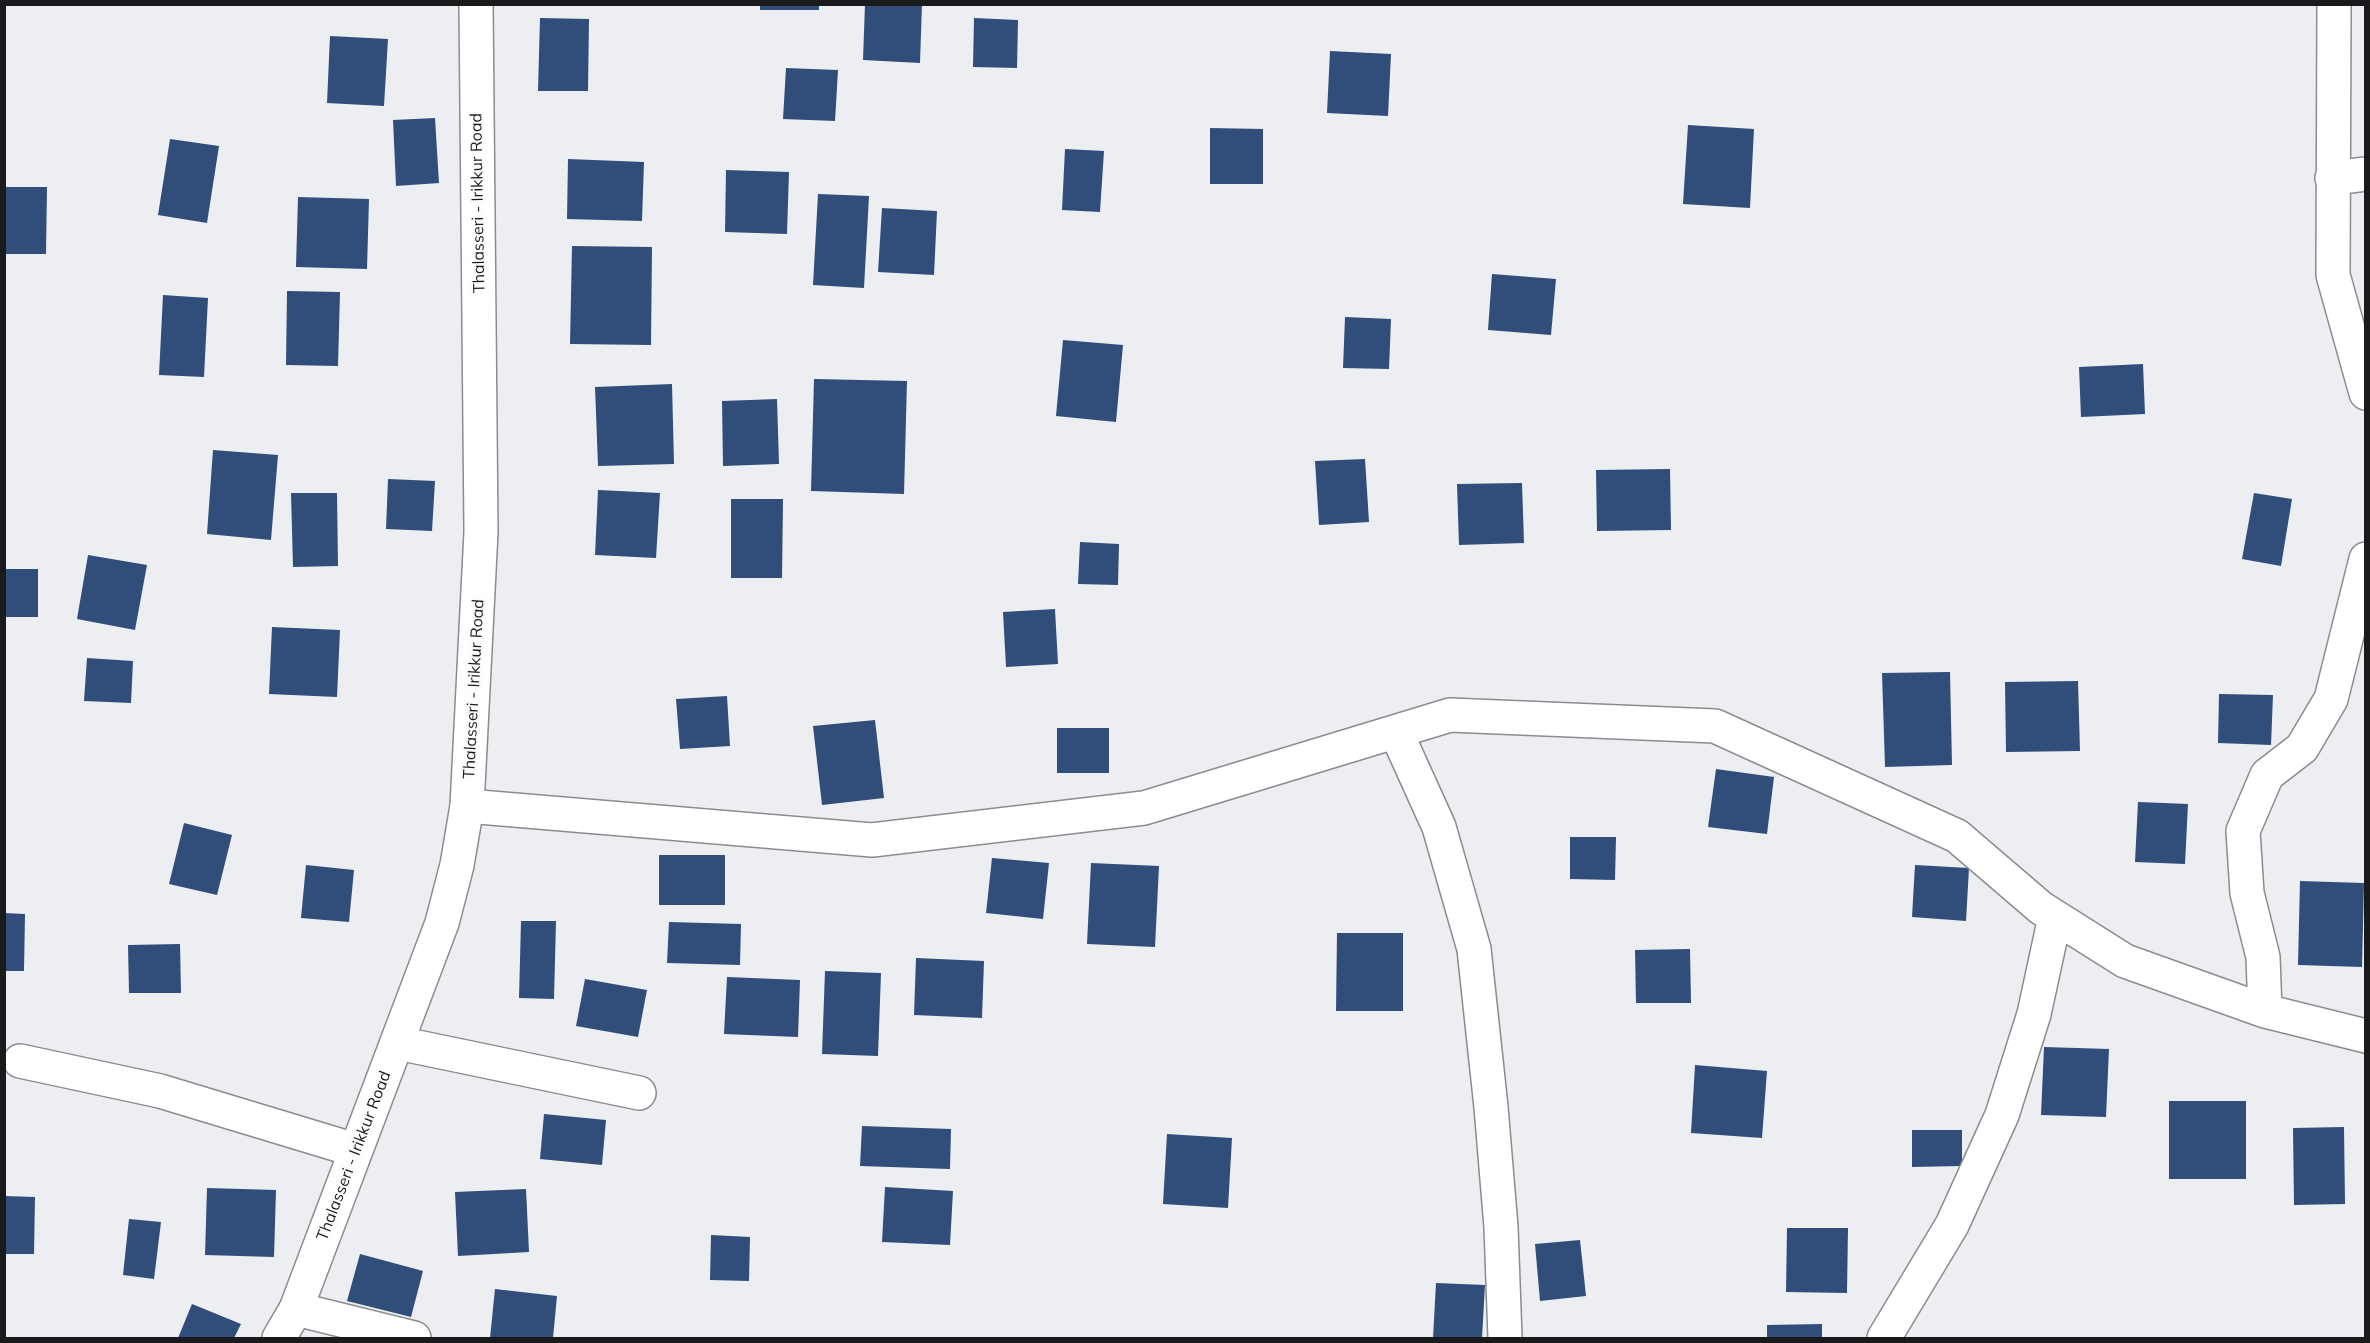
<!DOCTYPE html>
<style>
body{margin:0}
#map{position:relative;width:2370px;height:1343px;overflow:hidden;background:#eceef1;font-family:Mulish,sans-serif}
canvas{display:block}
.frame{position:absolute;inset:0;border:6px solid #191a1b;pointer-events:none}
</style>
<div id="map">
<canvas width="2370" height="1343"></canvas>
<div class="frame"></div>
</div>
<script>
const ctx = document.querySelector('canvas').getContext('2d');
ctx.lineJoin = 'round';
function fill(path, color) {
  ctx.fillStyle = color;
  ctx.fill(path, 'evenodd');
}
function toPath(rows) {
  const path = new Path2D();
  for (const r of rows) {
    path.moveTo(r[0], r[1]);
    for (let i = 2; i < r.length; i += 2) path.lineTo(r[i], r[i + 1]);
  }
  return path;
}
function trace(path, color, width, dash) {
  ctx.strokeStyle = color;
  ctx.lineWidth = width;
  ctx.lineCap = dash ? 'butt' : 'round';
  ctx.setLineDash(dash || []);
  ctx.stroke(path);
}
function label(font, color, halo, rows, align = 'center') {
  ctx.font = font + ' Mulish,sans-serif';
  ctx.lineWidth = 6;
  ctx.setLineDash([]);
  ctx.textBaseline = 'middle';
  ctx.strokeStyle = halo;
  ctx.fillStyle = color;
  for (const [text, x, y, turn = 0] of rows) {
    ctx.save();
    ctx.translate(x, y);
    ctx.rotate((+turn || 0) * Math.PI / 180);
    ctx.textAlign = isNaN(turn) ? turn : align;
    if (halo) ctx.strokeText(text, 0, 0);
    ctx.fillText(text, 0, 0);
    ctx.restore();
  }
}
fill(toPath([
 [760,4,819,4,819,10,760,10],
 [865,4,922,4,920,63,863,60],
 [540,18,589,19,588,91,538,91],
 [974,18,1018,20,1017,68,973,67],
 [330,36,388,39,384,106,327,103],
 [1330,51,1391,54,1388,116,1327,113],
 [786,68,838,70,835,121,783,119],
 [435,118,439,183,396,186,393,120],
 [1688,125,1754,129,1750,208,1683,204],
 [1210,128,1263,129,1263,184,1210,184],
 [170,139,219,146,207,223,158,215],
 [1065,149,1104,151,1100,212,1062,210],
 [568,159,644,162,642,221,567,219],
 [726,170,789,172,787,234,725,232],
 [4,187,47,187,46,254,4,254],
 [818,194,869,196,864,288,813,285],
 [298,197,369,199,367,269,296,267],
 [882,208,937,211,934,275,878,272],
 [572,246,652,247,651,345,570,344],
 [1492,274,1556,279,1551,335,1488,330],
 [287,291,340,292,338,366,286,365],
 [163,295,208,298,204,377,159,375],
 [1345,317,1391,319,1389,369,1343,368],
 [1063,340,1123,345,1116,422,1056,416],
 [2143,364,2145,414,2081,417,2079,367],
 [814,379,907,381,904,494,811,491],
 [672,384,674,464,598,466,595,387],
 [777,399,779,464,723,466,722,401],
 [213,450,278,455,271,540,207,534],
 [1365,459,1369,522,1319,525,1315,461],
 [1670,469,1671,530,1597,531,1596,470],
 [388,479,435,481,432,531,386,529],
 [1522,483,1524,543,1459,545,1457,484],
 [598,490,660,493,656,558,595,555],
 [291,493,337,493,338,566,293,567],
 [2254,493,2292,499,2281,566,2242,559],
 [731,499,783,499,782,578,731,578],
 [1080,542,1119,544,1118,585,1078,584],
 [88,555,147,565,135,630,77,619],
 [4,569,38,569,38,617,4,617],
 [1055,609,1058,664,1006,667,1003,612],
 [272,627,340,630,337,697,269,694],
 [87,658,133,661,131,703,84,701],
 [1950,672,1952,765,1885,767,1882,673],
 [2078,681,2080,751,2006,752,2005,682],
 [2219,694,2273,695,2271,745,2218,743],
 [727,696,730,746,680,749,676,699],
 [875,720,884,798,822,805,813,726],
 [1057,728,1109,728,1109,773,1057,773],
 [1716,769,1774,777,1767,834,1708,827],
 [2138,802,2188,804,2185,864,2135,862],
 [184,823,232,835,217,895,169,884],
 [1570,837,1616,837,1615,880,1570,879],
 [659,855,725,855,725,905,659,905],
 [992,858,1049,863,1043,919,986,913],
 [1091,863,1159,866,1155,947,1087,944],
 [306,865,354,870,349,922,301,918],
 [1915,865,1969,868,1966,921,1912,917],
 [2300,881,2364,883,2362,967,2298,965],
 [4,913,25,914,24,971,4,971],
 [521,921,556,921,554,999,519,998],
 [669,922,741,924,740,965,667,963],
 [1337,933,1403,933,1403,1011,1336,1011],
 [180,944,181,993,129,993,128,945],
 [1690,949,1691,1003,1636,1003,1635,950],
 [916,958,984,961,982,1018,914,1015],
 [825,971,881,973,878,1056,822,1054],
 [727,977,800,980,798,1037,724,1034],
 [585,979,647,990,638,1037,576,1026],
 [2044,1047,2109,1049,2106,1117,2041,1115],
 [1695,1065,1767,1071,1762,1138,1691,1133],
 [2169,1101,2246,1101,2246,1179,2169,1179],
 [544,1114,606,1120,602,1165,540,1159],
 [862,1126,951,1129,950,1169,860,1166],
 [2344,1127,2345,1204,2294,1205,2293,1128],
 [1912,1130,1962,1130,1962,1166,1912,1167],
 [1167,1134,1232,1138,1228,1208,1163,1204],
 [885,1187,953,1191,950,1245,882,1242],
 [207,1188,276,1190,274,1257,205,1255],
 [526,1189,529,1252,458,1256,455,1192],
 [4,1196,35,1197,34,1254,4,1254],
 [129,1219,161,1222,154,1279,123,1275],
 [1787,1228,1848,1228,1847,1293,1786,1292],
 [711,1235,750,1237,749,1281,710,1280],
 [1580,1240,1586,1296,1540,1301,1535,1244],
 [360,1254,423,1271,411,1317,347,1301],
 [1436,1283,1485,1285,1482,1338,1433,1338],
 [495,1289,557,1296,553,1338,490,1338],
 [192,1304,241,1324,234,1338,178,1338],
 [1822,1324,1822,1338,1767,1338,1767,1325]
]), '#314d7a');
const minor = toPath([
 [2334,4,2333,275,2366,393],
 [2332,178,2366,174],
 [1396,732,1439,827,1474,949,1491,1107,1501,1227,1505,1338],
 [467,806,872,840,1144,808,1450,715,1715,726,1957,836,2041,908,2125,961,2265,1011,2263,957,2247,893,2243,831,2267,775,2302,748,2331,699,2366,559],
 [2265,1011,2366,1036],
 [398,1043,639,1093],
 [20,1061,160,1091,355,1150],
 [296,1309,414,1338],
 [1884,1338,1952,1225,2002,1115,2034,1014,2055,917]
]);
const major = toPath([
 [279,1338,296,1309,442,923,457,865,467,806,481,532,476,4]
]);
trace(minor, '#8a8c8e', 36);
trace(major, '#8a8c8e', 36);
trace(minor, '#fff', 33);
trace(major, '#fff', 33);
label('16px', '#191a1b', '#fafcfe', [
 ["Thalasseri - Irikkur Road",478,203,-91],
 ["Thalasseri - Irikkur Road",474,689,-87],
 ["Thalasseri - Irikkur Road",354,1156,-69]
]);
</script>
